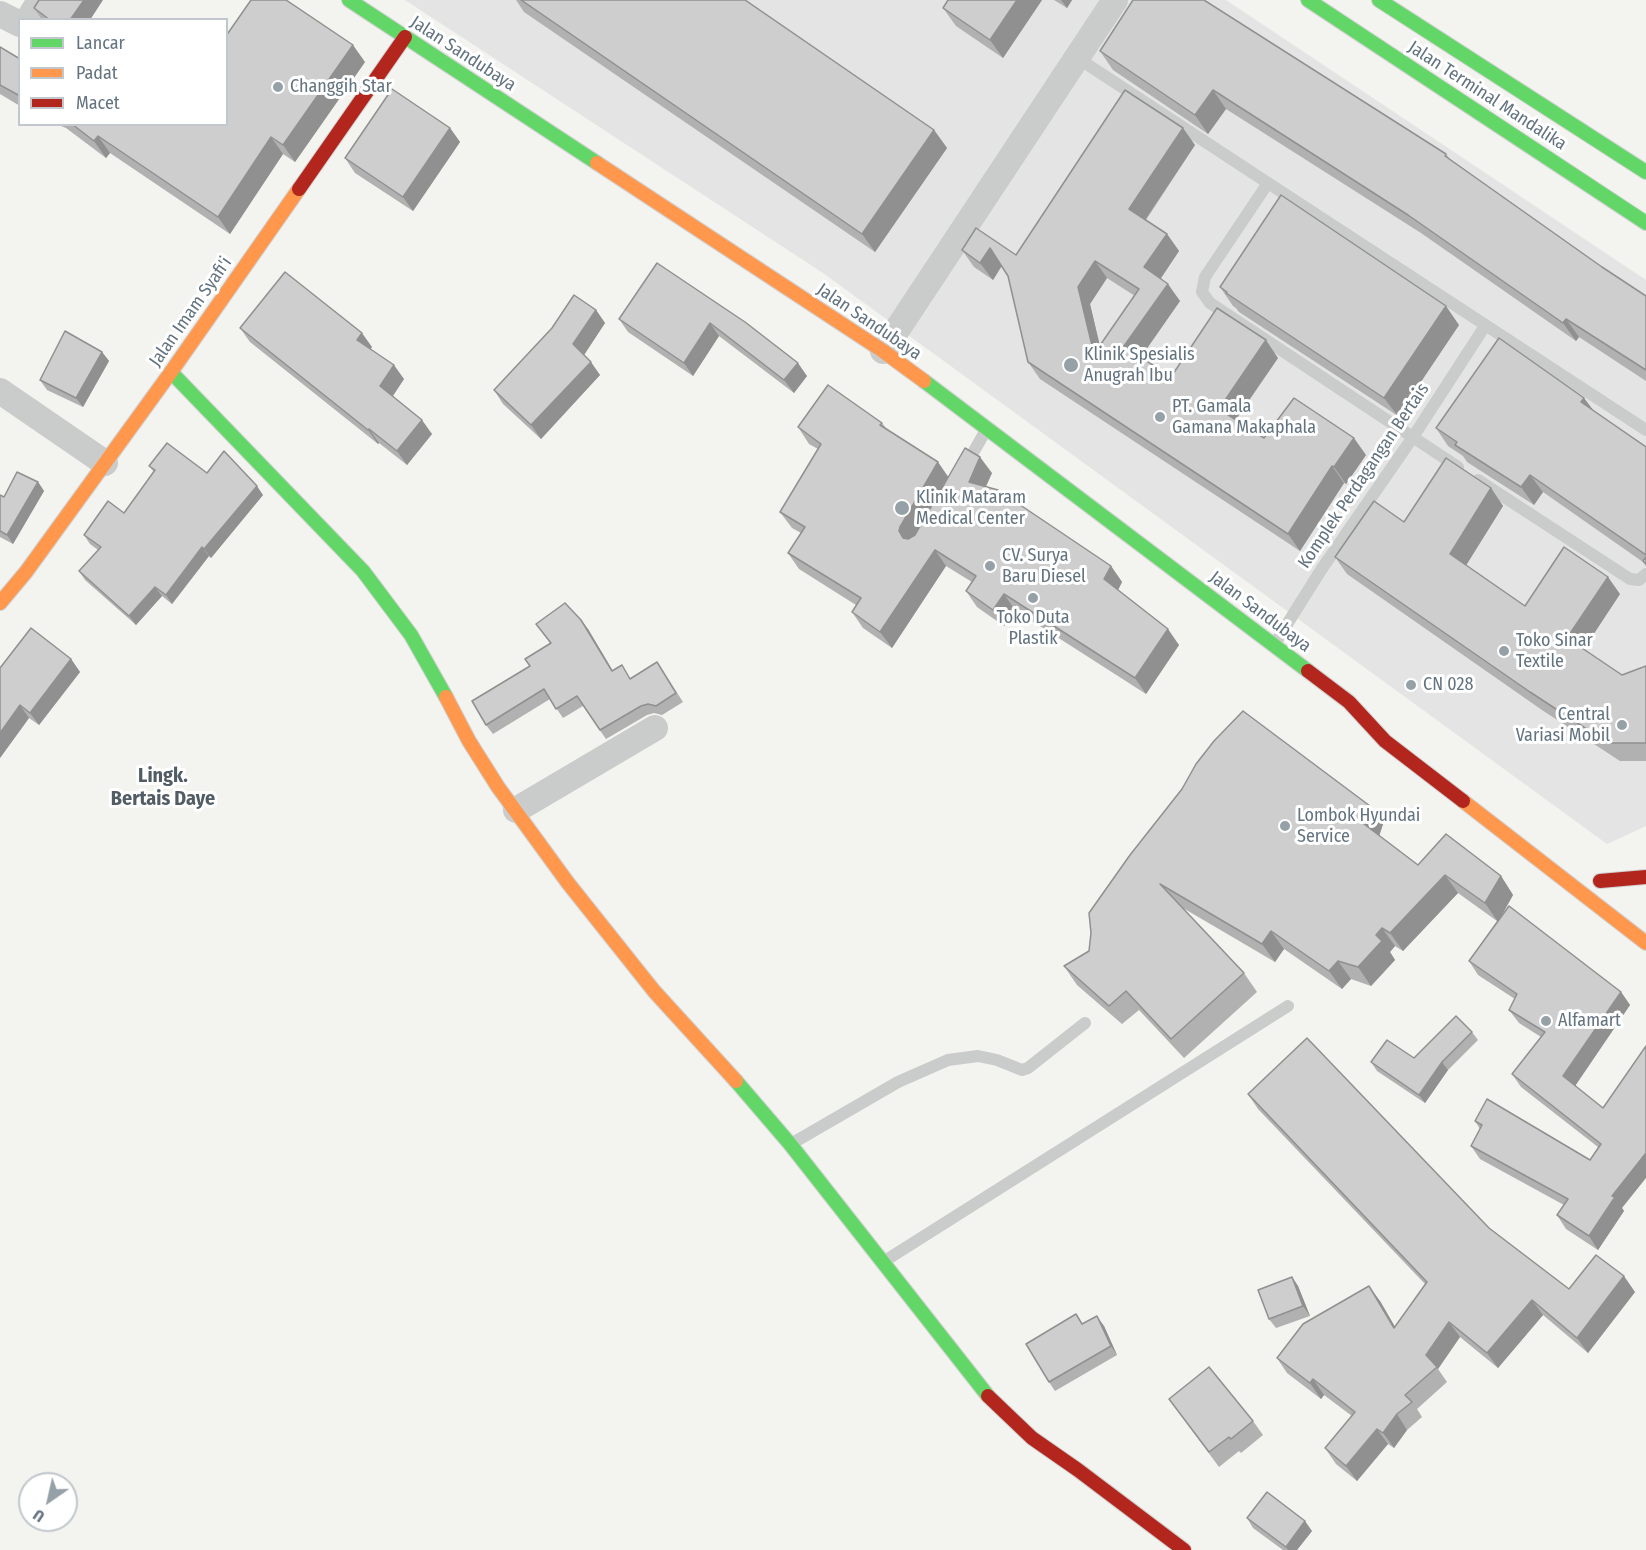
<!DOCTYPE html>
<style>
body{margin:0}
#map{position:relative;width:1646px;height:1550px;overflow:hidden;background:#f3f3f0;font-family:"Fira Sans Condensed",sans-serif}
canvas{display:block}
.legend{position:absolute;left:18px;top:18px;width:210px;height:108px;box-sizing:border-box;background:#fff;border:2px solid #c1c7cc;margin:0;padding:8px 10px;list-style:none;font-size:18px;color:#637380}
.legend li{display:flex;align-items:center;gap:12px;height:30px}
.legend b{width:30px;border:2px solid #c1c7cc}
.north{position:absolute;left:18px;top:1472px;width:60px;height:60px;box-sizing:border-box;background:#fff;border:2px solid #c1c7cc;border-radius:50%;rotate:214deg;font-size:16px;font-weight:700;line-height:24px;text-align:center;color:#637380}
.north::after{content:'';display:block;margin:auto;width:21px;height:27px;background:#95a0a7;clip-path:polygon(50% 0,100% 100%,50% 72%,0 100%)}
</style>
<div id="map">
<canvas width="1646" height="1550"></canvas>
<ul class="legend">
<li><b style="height:8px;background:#63d668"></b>Lancar</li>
<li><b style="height:8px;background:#ff974d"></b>Padat</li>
<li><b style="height:8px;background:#b3261e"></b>Macet</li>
</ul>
<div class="north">U</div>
</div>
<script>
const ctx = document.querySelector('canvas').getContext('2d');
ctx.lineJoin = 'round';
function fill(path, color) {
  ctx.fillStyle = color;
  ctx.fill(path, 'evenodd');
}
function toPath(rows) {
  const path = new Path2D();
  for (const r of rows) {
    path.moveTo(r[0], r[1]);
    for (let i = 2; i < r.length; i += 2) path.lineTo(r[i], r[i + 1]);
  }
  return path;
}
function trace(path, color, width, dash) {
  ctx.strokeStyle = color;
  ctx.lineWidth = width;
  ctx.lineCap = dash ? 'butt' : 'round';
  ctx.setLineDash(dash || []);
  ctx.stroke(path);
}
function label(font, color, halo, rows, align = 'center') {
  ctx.font = font + ' "Fira Sans Condensed",sans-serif';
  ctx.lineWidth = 6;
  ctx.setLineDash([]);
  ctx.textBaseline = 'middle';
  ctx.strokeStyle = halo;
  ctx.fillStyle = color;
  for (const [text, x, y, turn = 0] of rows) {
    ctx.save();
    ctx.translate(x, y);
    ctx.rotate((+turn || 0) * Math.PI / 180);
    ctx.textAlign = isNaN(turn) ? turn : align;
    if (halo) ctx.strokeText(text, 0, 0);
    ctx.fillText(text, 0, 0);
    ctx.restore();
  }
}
fill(toPath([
 [405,0,1226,0,1646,280,1646,826,1607,844,823,273]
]), '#e3e4e3');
const fast = toPath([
 [349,0,597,163],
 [1308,0,1646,223],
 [1379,0,1646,172],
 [171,372,363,571,411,635,446,697],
 [924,381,1308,671],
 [736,1081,790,1144,988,1396]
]);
const slow = toPath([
 [597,163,883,351,924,381],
 [0,603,26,572,171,372,299,189],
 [446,697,469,741,498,787,568,883,654,991,736,1081],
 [1463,801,1646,943]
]);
const jam = toPath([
 [299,189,405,37],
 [1308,671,1349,702,1385,741,1463,801],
 [1600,881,1646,877],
 [988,1396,1032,1438,1078,1470,1184,1550]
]);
trace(fast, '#d0d1d1', 16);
trace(slow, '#d0d1d1', 16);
trace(jam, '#d0d1d1', 16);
trace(toPath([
 [1076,57,1268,183,1205,277,1202,292,1210,303,1458,467],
 [1268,183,1646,430],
 [965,467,986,430],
 [1478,480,1630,579,1639,580,1646,574],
 [1274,645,1321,570,1413,437,1485,326],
 [791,1144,898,1082,948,1060,978,1056,997,1060,1022,1070,1028,1068,1085,1023],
 [883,1262,1288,1006]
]), '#cacbcb', 12);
trace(toPath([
 [0,14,20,24],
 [28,20,40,0],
 [883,351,1115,0],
 [0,391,105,463],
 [516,810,655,728]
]), '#cacbcb', 26);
trace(fast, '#63d668', 14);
trace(slow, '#ff974d', 14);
trace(jam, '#b3261e', 14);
fill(toPath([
 [516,0,745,0,934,130,947,148,875,252,524,12],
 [1042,0,1003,58,956,26,943,8],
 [1054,0,1072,0,1067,8],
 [34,8,90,20,42,20],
 [0,47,20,59,20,106,0,94],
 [1100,51,1446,154,1450,159,1602,267,1646,296,1646,381,1579,337,1576,341,1421,233,1226,109,1208,134,1113,70],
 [365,62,295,162,283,154,230,234,110,153,106,158,66,128,56,124,226,124],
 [450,128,460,142,413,211,355,173,345,158],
 [1195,145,1146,220,1167,234,1179,251,1161,278,1180,301,1141,357,1171,377,1278,358,1236,420,1264,438,1366,455,1346,484,1344,483,1300,551,1040,379,1028,362,1008,276,1002,266,993,280,974,267,962,250,1016,255],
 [1107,278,1135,296,1100,346,1090,304],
 [657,263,807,376,794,393,719,336,693,376,628,332,619,319],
 [1220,287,1459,325,1398,416,1239,312,1236,308,1233,306],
 [596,310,605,323,584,355,600,375,541,439,503,404,494,390],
 [240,328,372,347,370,349,404,379,393,396,432,434,407,465,379,443,378,444,250,342],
 [102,352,109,361,83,407,47,390,40,380],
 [1593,410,1646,447,1646,566,1643,562,1543,492,1534,505,1467,462,1463,456,1448,446,1436,428],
 [882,423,886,428,948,477,992,473,986,487,1111,566,1122,582,1118,590,1179,645,1146,694,1015,610,1004,626,977,607,966,591,972,582,946,566,892,648,863,628,852,612,856,605,799,569,788,553,801,533,792,528,780,512,818,449,809,444,798,427],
 [149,466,207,473,263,495,211,558,209,556,172,604,162,596,136,625,85,580,79,571,98,550,90,544,84,535,124,513,154,472],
 [38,482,44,491,13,544,0,537,0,495,4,497],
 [1491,488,1503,506,1466,565,1525,606,1620,594,1584,649,1622,675,1646,666,1646,761,1620,761,1542,710,1347,574,1335,557,1404,522],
 [536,624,588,629,613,671,630,678,663,671,683,702,662,715,654,713,647,715,606,739,583,706,563,718,550,699,493,734,486,725,530,666,550,643],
 [71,659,80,672,39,725,29,718,0,758,0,668],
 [1370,806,1383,824,1379,836,1418,865,1501,876,1513,895,1503,913,1621,992,1630,1005,1575,1086,1603,1108,1622,1208,1624,1211,1598,1250,1566,1229,1557,1215,1564,1205,1480,1159,1471,1146,1480,1129,1475,1121,1590,1160,1598,1147,1521,1087,1512,1074,1541,1037,1519,1023,1509,1010,1515,999,1478,975,1469,961,1497,921,1458,893,1403,951,1395,946,1390,952,1395,960,1371,986,1351,979,1342,989,1284,949,1275,962,1183,908,1244,973,1257,992,1184,1058,1139,1010,1122,1024,1077,985,1064,966,1089,951,1091,933,1089,913],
 [1472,1032,1478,1040,1448,1070,1425,1103,1377,1071,1371,1062,1414,1058],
 [1248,1094,1489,1228,1569,1289,1635,1292,1588,1353,1543,1315,1498,1368,1460,1337,1438,1369,1447,1382,1417,1409,1422,1417,1407,1430,1394,1448,1388,1444,1357,1481,1336,1464,1325,1448,1352,1416,1324,1395,1321,1399,1287,1373,1277,1358,1380,1301,1395,1327,1425,1284,1258,1109],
 [1292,1277,1298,1286,1310,1316,1276,1328,1269,1319],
 [1083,1323,1104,1326,1117,1355,1055,1391,1049,1382],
 [1169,1399,1253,1421,1263,1435,1241,1453,1239,1451,1219,1467],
 [1247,1518,1312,1531,1297,1550,1283,1550,1253,1528]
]), '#b0b1b0');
fill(toPath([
 [84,0,103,0,90,20,70,20],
 [1017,0,1042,0,1003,58,990,40],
 [1061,0,1072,0,1067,8],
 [353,45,365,62,295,162,283,145],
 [1213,90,1226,109,1208,134,1195,115],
 [450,128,460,142,413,211,403,197],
 [1183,128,1195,145,1141,226,1129,209],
 [934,130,947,148,875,252,862,234],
 [98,136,110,153,106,158,94,141],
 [271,137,283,154,230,234,218,217],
 [1167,234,1179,251,1157,284,1144,267],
 [990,248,1002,265,993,280,980,263],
 [1095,261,1107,278,1090,304,1106,372,1094,354,1078,287],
 [1168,284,1180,301,1136,364,1124,346],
 [1446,306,1459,325,1398,416,1384,398],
 [596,310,605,323,582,358,573,344],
 [1566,319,1579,337,1576,341,1563,323],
 [710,323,719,336,693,376,684,363],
 [362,333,372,347,367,354,357,340],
 [1266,340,1278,358,1231,426,1219,409],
 [102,352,109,361,83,407,76,398],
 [591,362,600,375,541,439,531,425],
 [798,363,807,376,794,393,784,380],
 [394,365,404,379,390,400,380,386],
 [1584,398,1597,415,1581,402],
 [422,420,432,434,407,465,397,451],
 [369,429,379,443,378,444,368,430],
 [1354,438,1366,455,1346,484,1334,467],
 [980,457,992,473,980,498,969,482],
 [938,462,949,478,912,543,903,538,899,531,900,527],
 [1332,466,1344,483,1300,551,1288,534],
 [1530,475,1543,492,1534,505,1521,487],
 [38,482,44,491,13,544,7,535],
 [257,486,263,495,211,558,204,549],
 [1491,488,1503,506,1462,572,1450,554],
 [202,547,209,556,172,604,166,595],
 [935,550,946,566,892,648,880,632],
 [1111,566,1122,582,1115,596,1104,579],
 [1608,577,1620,594,1579,656,1567,638],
 [155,587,162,596,136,625,129,616],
 [1004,594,1015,610,1004,626,993,610],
 [581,620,588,629,618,680,612,671],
 [1168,629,1179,645,1146,694,1135,678],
 [71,659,80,672,39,725,30,713],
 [20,705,29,718,0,758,0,733],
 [1370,806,1383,824,1377,843,1364,824],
 [1445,875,1458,893,1403,951,1390,933],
 [1501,876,1513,895,1498,922,1485,903],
 [1382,928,1395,946,1390,952,1395,960,1371,986,1358,967,1376,935],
 [1271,931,1284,949,1275,962,1262,944],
 [1338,961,1351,979,1342,989,1329,971],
 [1621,992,1630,1005,1573,1089,1563,1076],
 [1442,1062,1448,1070,1425,1103,1419,1095],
 [1646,1153,1646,1178,1622,1208,1624,1211,1598,1250,1589,1236,1612,1196],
 [1624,1276,1635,1292,1588,1353,1577,1338],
 [1292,1277,1298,1286,1310,1316,1303,1306],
 [1369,1286,1380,1301,1405,1344,1394,1328],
 [1532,1300,1543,1315,1498,1368,1487,1353],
 [1097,1316,1104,1326,1117,1355,1111,1346],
 [1449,1322,1460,1337,1438,1369,1426,1355],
 [1313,1379,1324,1395,1321,1399,1310,1383],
 [1397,1414,1407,1430,1394,1448,1383,1433],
 [1377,1429,1388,1444,1357,1481,1346,1466],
 [1305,1521,1312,1531,1297,1550,1288,1550,1286,1547]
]), '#909090');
const building = toPath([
 [39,0,84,0,70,20,50,20,34,8,39,0],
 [251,0,286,0,353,45,283,145,271,137,218,217,98,136,94,141,72,124,226,124,226,36,251,0],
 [521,0,745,0,934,130,862,234,521,0],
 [948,0,1017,0,990,40,943,8,948,0],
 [1133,0,1204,0,1446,154,1445,156,1602,267,1646,296,1646,370,1566,319,1563,323,1408,215,1213,90,1195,115,1100,51,1133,0],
 [0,47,20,59,20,96,0,85,0,47],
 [392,89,450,128,403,197,345,158,392,89],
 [1125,90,1183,128,1129,209,1167,234,1144,267,1168,284,1124,346,1171,377,1217,308,1266,340,1219,409,1264,438,1294,398,1354,438,1334,467,1332,466,1288,534,1028,362,1008,276,990,248,980,263,962,250,976,228,1016,255,1125,90],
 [1095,261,1139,289,1094,354,1078,287,1095,261],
 [1281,195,1446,306,1384,398,1226,293,1227,292,1220,287,1281,195],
 [657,263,745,322,798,363,784,380,710,323,684,363,619,319,657,263],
 [285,272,362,333,357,340,394,365,380,386,422,420,397,451,369,429,368,430,240,328,285,272],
 [574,295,596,310,573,344,591,362,531,425,494,390,552,328,574,295],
 [65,331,102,352,76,398,40,380,65,331],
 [1499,338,1584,398,1581,402,1646,447,1646,555,1530,475,1521,487,1455,445,1457,442,1436,428,1499,338],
 [828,385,882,423,880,425,938,462,900,527,899,531,903,538,908,539,915,535,965,448,980,457,969,482,998,490,1111,566,1104,579,1168,629,1135,678,1004,594,993,610,966,591,976,576,935,550,880,632,852,612,861,598,788,553,805,527,780,512,821,444,798,427,828,385],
 [167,443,207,473,224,451,257,486,204,549,202,547,166,595,155,587,129,616,79,571,101,547,84,535,108,501,124,513,155,470,149,466,167,443],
 [1446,458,1491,488,1450,554,1525,606,1564,547,1608,577,1567,638,1622,675,1646,666,1646,743,1608,743,1530,692,1335,557,1374,501,1404,522,1446,458],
 [17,472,38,482,7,535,0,531,0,495,4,497,17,472],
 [1646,557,1646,564,1643,561,1646,557],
 [565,603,581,620,612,671,622,665,630,679,657,662,676,693,656,706,648,704,641,706,600,730,577,696,556,709,544,689,486,725,472,701,530,666,525,659,551,643,536,624,565,603],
 [31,628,71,659,30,713,20,705,0,733,0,668,31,628],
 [1243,711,1370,806,1364,824,1418,865,1446,834,1501,876,1485,903,1445,875,1390,933,1382,928,1376,935,1382,941,1358,967,1338,961,1329,971,1271,931,1262,944,1160,884,1244,973,1171,1039,1126,991,1109,1006,1064,966,1089,951,1091,933,1089,913,1130,855,1182,789,1196,764,1214,741,1243,711],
 [1509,906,1621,992,1563,1076,1603,1108,1646,1046,1646,1153,1612,1196,1615,1197,1589,1236,1557,1215,1568,1199,1471,1146,1482,1125,1475,1121,1487,1099,1590,1160,1601,1144,1512,1074,1545,1032,1509,1010,1517,994,1469,961,1509,906],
 [1456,1016,1472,1032,1442,1062,1419,1095,1371,1062,1387,1040,1414,1058,1456,1016],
 [1307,1038,1489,1228,1569,1289,1596,1255,1624,1276,1577,1338,1532,1300,1487,1353,1449,1322,1426,1355,1437,1367,1405,1395,1412,1402,1397,1414,1383,1433,1377,1429,1346,1466,1325,1448,1355,1412,1313,1379,1310,1383,1277,1358,1303,1324,1369,1286,1394,1328,1427,1282,1248,1094,1307,1038],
 [1292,1277,1303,1306,1269,1319,1258,1290,1292,1277],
 [1076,1314,1082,1324,1097,1316,1111,1346,1049,1382,1026,1344,1076,1314],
 [1209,1367,1253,1421,1231,1439,1229,1437,1209,1452,1169,1399,1209,1367],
 [1267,1492,1305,1521,1286,1547,1247,1518,1267,1492]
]);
fill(building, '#cdcecd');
trace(building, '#909090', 1.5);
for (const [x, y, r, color] of [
 [278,87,6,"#95a0a7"],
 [1071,365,8,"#95a0a7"],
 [1160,417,6,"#95a0a7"],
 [902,508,8,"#95a0a7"],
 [990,566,6,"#95a0a7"],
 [1033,598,6,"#95a0a7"],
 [1504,651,6,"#95a0a7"],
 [1411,685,6,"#95a0a7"],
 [1622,725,6,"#95a0a7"],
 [1285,826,6,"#95a0a7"],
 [1546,1021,6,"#95a0a7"]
]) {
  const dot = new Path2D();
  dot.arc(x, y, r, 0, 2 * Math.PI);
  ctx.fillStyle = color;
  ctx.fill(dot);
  trace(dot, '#fff', 2);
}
label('18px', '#637380', '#fff', [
 ["Jalan Sandubaya",463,54,33],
 ["Jalan Terminal Mandalika",1487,96,33],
 ["Jalan Imam Syafi'i",191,312,-55],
 ["Jalan Sandubaya",869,322,34],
 ["Komplek Perdagangan Bertais",1364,476,-56],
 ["Jalan Sandubaya",1260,612,37]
]);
label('18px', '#637380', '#fff', [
 ["Changgih Star",290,87],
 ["Klinik Spesialis",1084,355],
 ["Anugrah Ibu",1084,376],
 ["PT. Gamala",1172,407],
 ["Gamana Makaphala",1172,428],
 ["Klinik Mataram",916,498],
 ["Medical Center",916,519],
 ["CV. Surya",1002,556],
 ["Baru Diesel",1002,577],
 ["Toko Duta",1033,618,"center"],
 ["Plastik",1033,639,"center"],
 ["Toko Sinar",1516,641],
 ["Textile",1516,662],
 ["CN 028",1423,685],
 ["Central",1610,715,"right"],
 ["Variasi Mobil",1610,736,"right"],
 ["Lombok Hyundai",1297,816],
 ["Service",1297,837],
 ["Alfamart",1558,1021]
], 'left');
label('bold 20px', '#515c65', '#fff', [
 ["Lingk.",163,776],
 ["Bertais Daye",163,799]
]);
</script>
